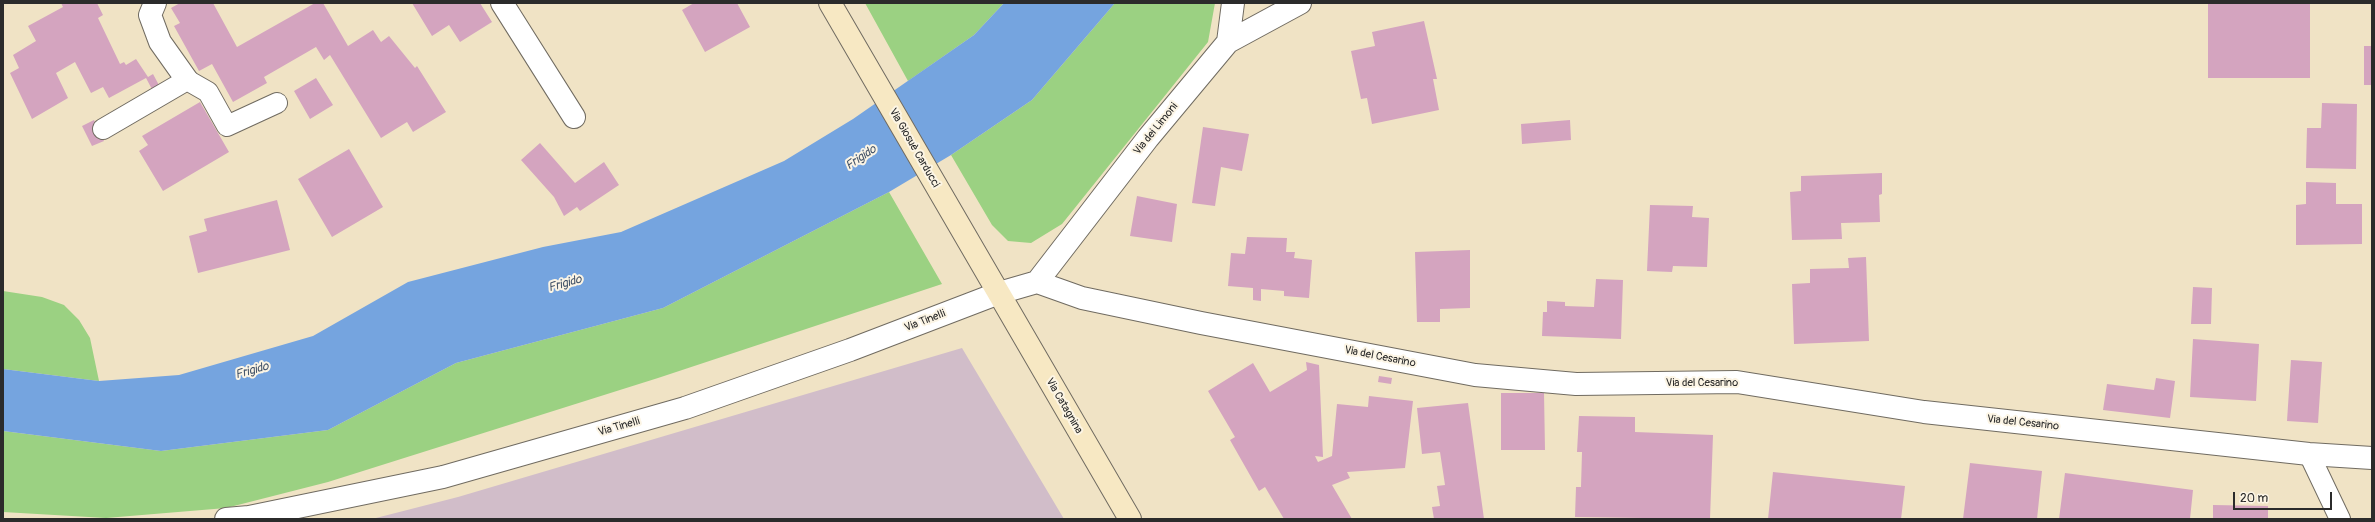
<!DOCTYPE html>
<meta charset="utf-8">
<style>
body{margin:0}
#map{position:relative;width:2375px;height:522px;overflow:hidden;background:#f0e3c5;font-family:Pangolin,sans-serif}
canvas{display:block}
.frame{position:absolute;inset:0;border:4px solid #2b2b2b;pointer-events:none}
.scale{position:absolute;left:2233px;top:492px;width:99px;height:18px;box-sizing:border-box;border:2px solid #2b2b2b;border-top:0;padding-left:5px;font-size:12px;line-height:14px;white-space:nowrap;color:#2b2b2b;-webkit-text-stroke:3px #fcf5e5;paint-order:stroke}
</style>
<div id="map">
<canvas width="2375" height="522"></canvas>
<div class="frame"></div>
<div class="scale">20 m</div>
</div>
<script>
const ctx = document.querySelector('canvas').getContext('2d');
ctx.lineJoin = 'round';
function fill(path, color) {
  ctx.fillStyle = color;
  ctx.fill(path, 'evenodd');
}
function toPath(rows) {
  const path = new Path2D();
  for (const r of rows) {
    path.moveTo(r[0], r[1]);
    for (let i = 2; i < r.length; i += 2) path.lineTo(r[i], r[i + 1]);
  }
  return path;
}
function trace(path, color, width, dash) {
  ctx.strokeStyle = color;
  ctx.lineWidth = width;
  ctx.lineCap = dash ? 'butt' : 'round';
  ctx.setLineDash(dash || []);
  ctx.stroke(path);
}
function label(font, color, halo, rows, align = 'center') {
  ctx.font = font + ' Pangolin,sans-serif';
  ctx.lineWidth = 4;
  ctx.setLineDash([]);
  ctx.textBaseline = 'middle';
  ctx.strokeStyle = halo;
  ctx.fillStyle = color;
  for (const [text, x, y, turn = 0] of rows) {
    ctx.save();
    ctx.translate(x, y);
    ctx.rotate((+turn || 0) * Math.PI / 180);
    ctx.textAlign = isNaN(turn) ? turn : align;
    if (halo) ctx.strokeText(text, 0, 0);
    ctx.fillText(text, 0, 0);
    ctx.restore();
  }
}
fill(toPath([
 [962,348,1064,519,372,519,458,497]
]), '#d1bdc9');
fill(toPath([
 [865,3,1004,3,974,35,908,81],
 [1115,3,1215,3,1208,42,1062,224,1031,243,1008,241,992,225,951,155,1032,100],
 [889,192,942,284,658,378,328,482,226,508,106,518,3,512,3,431,161,451,328,430,456,363,663,308],
 [3,291,42,297,64,305,79,320,90,338,99,381,3,369]
]), '#9bd182');
fill(toPath([
 [1004,3,1115,3,1032,100,951,155,889,192,663,308,456,363,328,430,161,451,3,431,3,369,99,381,179,375,313,336,408,282,543,247,621,232,784,161,853,119,974,35]
]), '#75a4df');
fill(toPath([
 [61,3,97,3,103,15,98,18,120,64,124,62,126,65,136,59,148,77,153,74,161,89,154,93,146,78,109,98,103,87,91,93,75,62,56,73,68,98,32,119,10,73,19,68,13,55,36,41,28,26,63,7],
 [180,3,213,3,237,47,315,3,323,3,348,46,373,30,381,42,389,36,415,68,417,66,446,112,413,132,407,122,381,138,330,55,324,60,316,47,264,77,267,83,233,102,212,64,199,71,174,26,180,23,171,8],
 [412,3,480,3,492,22,460,42,449,25,432,36],
 [694,3,737,3,750,27,705,52,682,10],
 [2208,3,2310,3,2310,78,2208,78],
 [1424,21,1437,79,1433,79,1439,110,1372,124,1367,98,1361,99,1351,51,1375,46,1372,32],
 [2364,46,2372,46,2372,85,2364,85],
 [316,78,333,105,310,119,294,91],
 [200,102,229,152,163,191,139,151,148,145,142,136],
 [2322,103,2357,104,2356,169,2306,168,2307,128,2321,128],
 [94,120,104,141,92,146,82,126],
 [1570,120,1571,140,1522,144,1521,124],
 [1203,127,1249,134,1242,171,1221,167,1215,206,1192,203],
 [540,143,575,183,604,162,619,185,580,211,577,207,564,216,554,197,521,160],
 [349,149,383,207,332,237,298,179],
 [1882,173,1882,194,1879,195,1880,222,1841,223,1842,239,1792,240,1790,192,1801,191,1801,176],
 [2306,182,2336,183,2336,204,2362,204,2362,244,2296,245,2296,205,2306,204],
 [1137,196,1177,204,1172,242,1130,236],
 [277,200,290,250,198,273,189,236,207,231,204,219],
 [1650,205,1693,206,1692,217,1709,218,1707,267,1673,266,1672,272,1647,271],
 [1247,237,1287,238,1286,252,1295,252,1294,258,1312,260,1309,298,1284,296,1284,291,1261,289,1261,301,1253,300,1253,288,1228,286,1231,253,1245,254],
 [1470,250,1470,308,1440,309,1440,322,1417,322,1415,252],
 [1866,257,1869,341,1794,344,1792,284,1810,283,1810,269,1849,268,1848,258],
 [1596,279,1623,280,1621,339,1542,336,1543,312,1547,312,1547,301,1565,302,1565,306,1594,307],
 [2193,287,2212,288,2211,324,2191,324],
 [2193,339,2259,344,2256,401,2190,397],
 [2291,360,2322,362,2318,423,2287,421],
 [1306,362,1319,365,1323,457,1315,456,1318,462,1332,456,1337,404,1368,407,1369,396,1413,401,1405,468,1347,472,1350,478,1332,485,1352,519,1284,519,1265,487,1259,491,1230,440,1235,437,1208,391,1253,363,1270,392,1307,370],
 [1379,376,1392,378,1391,384,1378,382],
 [2156,378,2175,381,2170,418,2103,410,2107,384,2154,390],
 [1501,393,1544,393,1545,450,1501,450],
 [1468,403,1484,519,1434,519,1432,507,1440,506,1437,486,1445,485,1440,452,1422,454,1417,408],
 [1579,416,1635,417,1635,432,1713,435,1710,519,1575,517,1576,487,1581,487,1582,452,1577,452],
 [1970,463,2042,471,2037,519,1963,519],
 [1773,472,1905,486,1901,519,1768,519],
 [2065,473,2193,490,2190,519,2059,519],
 [2213,505,2268,506,2268,519,2213,519]
]), '#d4a4bf');
const lane = toPath([
 [103,129,187,80,208,92,227,126,277,103],
 [2309,454,2340,519]
]);
const street = toPath([
 [155,3,150,15,160,42,187,80],
 [502,3,574,117],
 [1228,42,1233,3],
 [1037,282,1082,298,1201,323,1475,375,1576,384,1737,382,1924,412,2309,454,2372,458],
 [1037,282,1148,138,1228,42,1300,3],
 [226,519,249,517,443,477,685,408,850,350,999,293,1037,282]
]);
const secondary = toPath([
 [830,3,1130,519]
]);
trace(lane, '#706b61', 22);
trace(street, '#706b61', 24);
trace(secondary, '#706b61', 24);
trace(lane, '#fff', 20);
trace(street, '#fff', 22);
trace(secondary, '#f7e8c3', 22);
label('11px', '#2b2b2b', '#fcf5e5', [
 ["Via dei Limoni",1156,129,-51],
 ["Via Giosuè Carducci",914,148,60],
 ["Via Tinelli",925,321,-21],
 ["Via del Cesarino",1380,357,11],
 ["Via del Cesarino",1702,383],
 ["Via Catagnina",1064,406,60],
 ["Via del Cesarino",2023,423,6],
 ["Via Tinelli",619,427,-16]
]);
label('italic 12px', '#45556a', '#fcf5e5', [
 ["Frigido",861,158,-34],
 ["Frigido",565,284,-16],
 ["Frigido",252,371,-16]
]);
</script>
